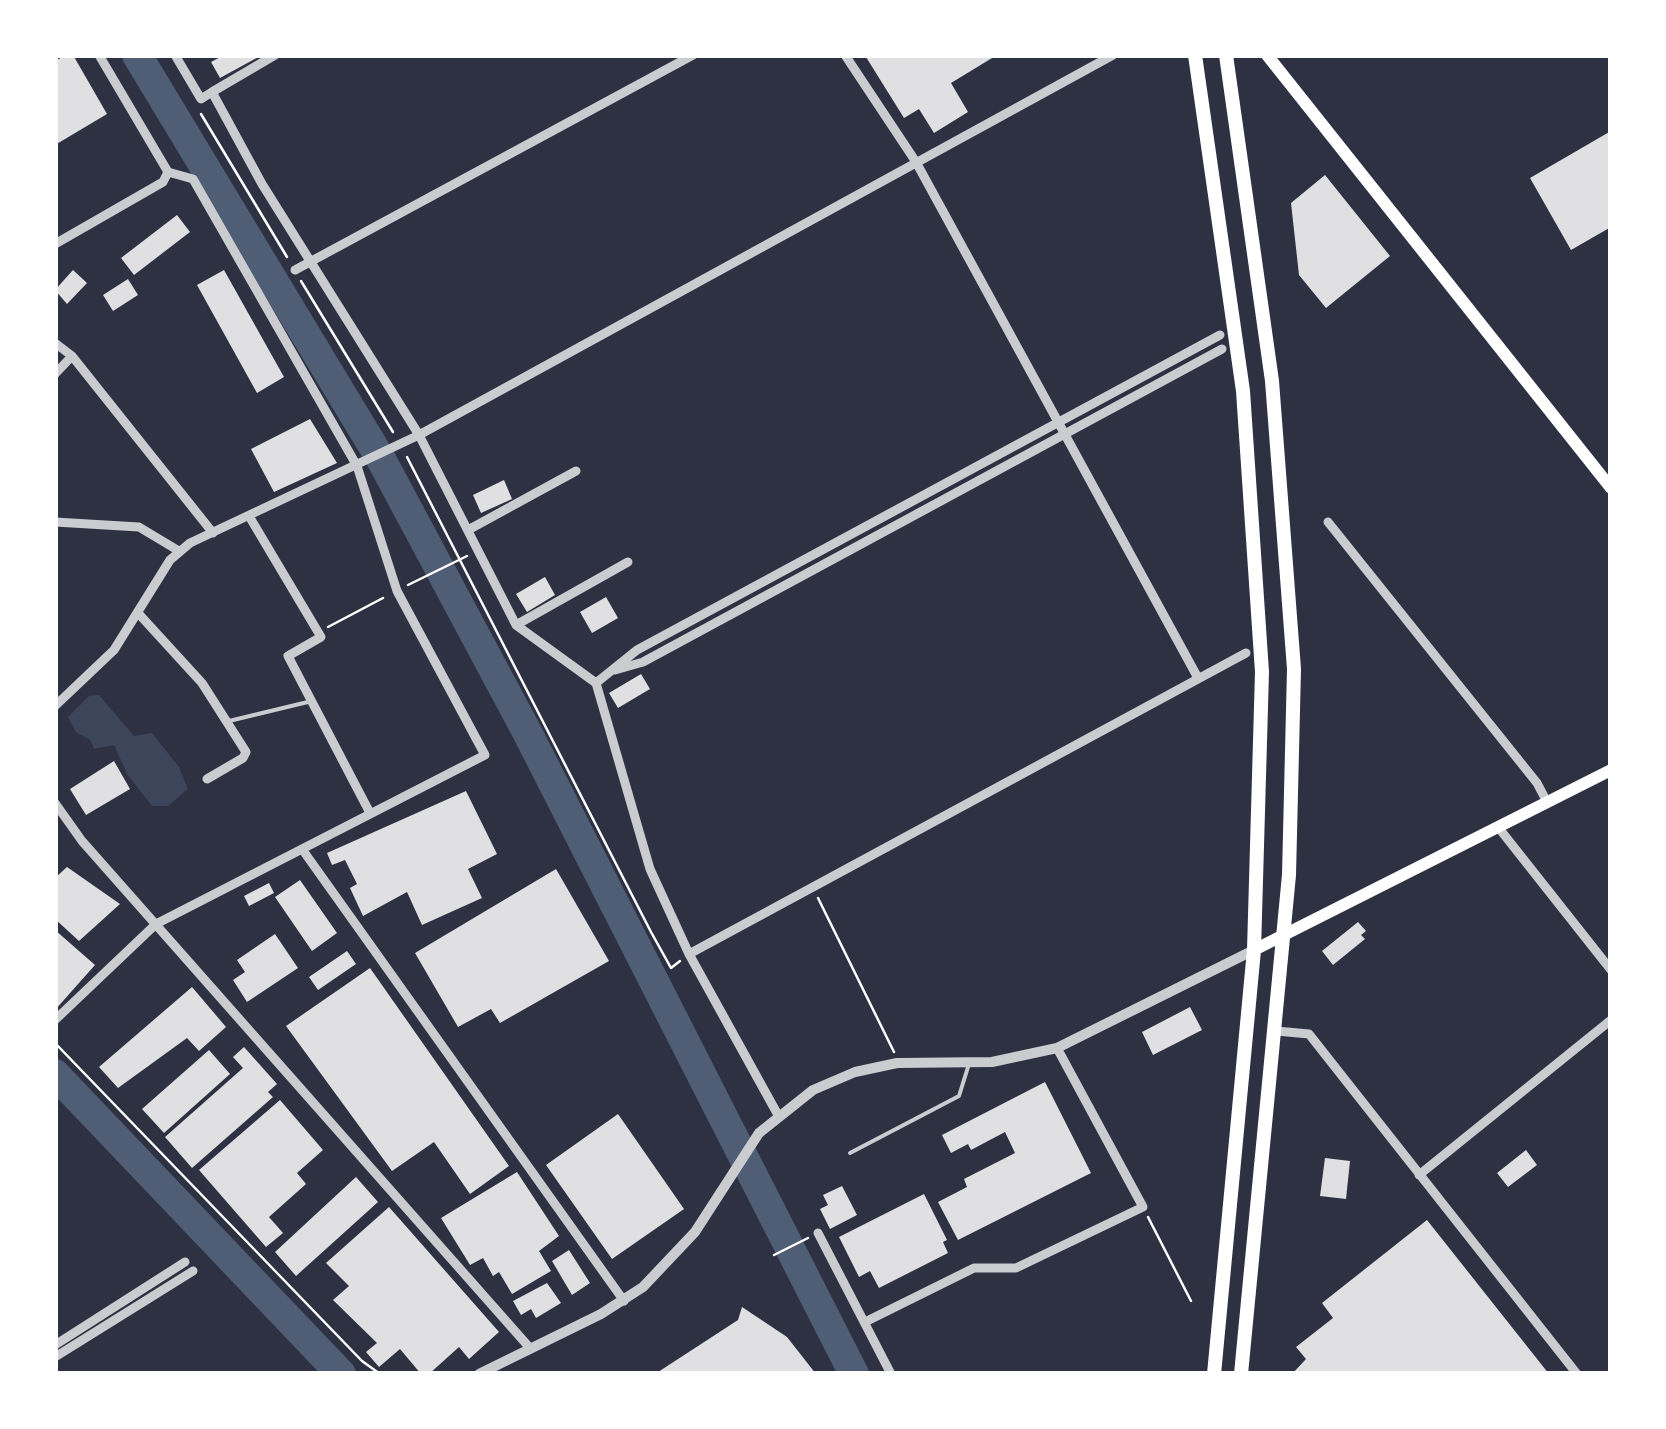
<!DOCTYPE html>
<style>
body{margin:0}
#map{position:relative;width:1666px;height:1429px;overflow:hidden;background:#2d3142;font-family:Roboto,sans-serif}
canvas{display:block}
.frame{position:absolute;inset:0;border:58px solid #fff;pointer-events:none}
</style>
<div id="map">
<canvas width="1666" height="1429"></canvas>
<div class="frame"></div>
</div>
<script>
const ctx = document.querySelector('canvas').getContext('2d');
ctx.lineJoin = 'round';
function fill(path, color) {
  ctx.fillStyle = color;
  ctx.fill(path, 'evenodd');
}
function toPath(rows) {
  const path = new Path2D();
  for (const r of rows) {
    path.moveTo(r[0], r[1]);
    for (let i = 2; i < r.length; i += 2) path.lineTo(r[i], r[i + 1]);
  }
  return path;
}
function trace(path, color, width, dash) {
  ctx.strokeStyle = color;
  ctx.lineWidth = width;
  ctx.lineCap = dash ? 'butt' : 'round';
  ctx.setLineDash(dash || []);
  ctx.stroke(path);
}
fill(toPath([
 [99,695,134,736,152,733,179,767,188,789,168,806,152,806,127,774,114,745,94,749,90,740,76,732,68,717,89,696]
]), '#3c4559');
trace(toPath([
 [137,55,382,461,527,732,854,1374],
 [55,1074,341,1374]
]), '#4f5d75', 30);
fill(toPath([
 [66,55,73,55,107,114,55,145,55,61],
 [224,55,262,55,220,78,211,62],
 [997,55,951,83,968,112,934,133,919,109,904,118,866,57],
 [1611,131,1611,227,1571,250,1530,178],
 [1325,175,1390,256,1326,308,1299,275,1291,203],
 [177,215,190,232,134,275,121,258],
 [73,270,87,283,67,304,55,290],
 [224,270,284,377,257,393,197,285],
 [128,279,138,295,113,311,103,295],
 [310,419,337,463,274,492,251,449],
 [504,480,512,499,481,513,473,495],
 [545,577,555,595,527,612,516,594],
 [606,597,618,618,592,633,580,612],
 [641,674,650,689,618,708,609,693],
 [114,761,130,789,86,815,70,789],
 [466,791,497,854,468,869,482,898,422,925,407,892,363,916,350,888,357,884,345,860,332,865,327,853],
 [67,867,120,904,79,941,55,919,55,878],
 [556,869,609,961,500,1023,491,1009,458,1027,415,953],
 [300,880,337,933,312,951,275,897],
 [269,883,274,893,249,906,244,896],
 [1358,922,1366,931,1361,935,1365,939,1333,965,1322,951],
 [55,930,95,965,55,1010],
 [275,934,298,968,247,1002,233,980,245,972,237,960],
 [347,951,356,964,318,990,309,977],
 [370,968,509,1166,470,1194,434,1142,392,1171,286,1026],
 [192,987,226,1027,199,1051,187,1038,118,1088,99,1067],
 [1190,1007,1202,1030,1153,1055,1142,1032],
 [244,1047,277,1084,268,1092,273,1097,192,1168,165,1137,243,1068,233,1057],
 [209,1050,230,1074,164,1133,142,1109],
 [1045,1082,1091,1173,958,1240,938,1202,967,1187,964,1179,1015,1153,1005,1132,971,1150,968,1144,951,1153,942,1135],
 [280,1100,323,1150,297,1173,306,1184,269,1217,283,1233,266,1247,199,1170],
 [618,1114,684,1209,612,1259,546,1165],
 [1526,1150,1537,1165,1508,1187,1497,1173],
 [1325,1158,1350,1161,1346,1199,1320,1196],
 [517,1172,559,1236,539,1251,551,1271,512,1294,499,1272,493,1276,483,1258,470,1265,441,1218],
 [356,1177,378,1202,296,1276,275,1252],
 [842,1186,857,1215,830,1229,820,1209,828,1205,823,1195],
 [924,1194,947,1240,943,1242,948,1253,879,1288,870,1271,859,1277,839,1237],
 [389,1207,499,1332,469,1359,459,1347,429,1374,421,1374,400,1349,379,1367,366,1352,377,1343,333,1300,349,1286,326,1263],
 [1427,1220,1549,1374,1292,1374,1306,1359,1296,1347,1333,1318,1322,1303],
 [569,1250,590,1283,572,1295,552,1261],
 [547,1283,561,1303,536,1318,531,1309,521,1315,513,1301],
 [742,1307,787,1337,816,1374,655,1374,738,1320]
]), '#e0e0e3');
trace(toPath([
 [201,114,287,257],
 [301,281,393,432],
 [407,457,651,932,671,968,680,961],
 [408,585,467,556],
 [328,627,383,598],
 [818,898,894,1052],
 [55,1043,362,1361,380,1374],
 [1148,1217,1191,1301],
 [774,1255,808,1238]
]), '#fff', 2.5);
trace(toPath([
 [229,721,312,701],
 [850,1153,959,1096,968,1067]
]), '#caccd0', 4);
trace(toPath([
 [175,55,201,99,212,92],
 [275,55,212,92,262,184,419,435,516,625,596,683,650,869,689,954,778,1115],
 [845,55,916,162,1198,678],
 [55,244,163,182,168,172,99,55],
 [295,270,693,55],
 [55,343,72,356,213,533],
 [55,374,72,356],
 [249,516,321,637,288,656,370,813],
 [55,522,139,527,179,551],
 [1328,522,1537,783,1547,802],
 [468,530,576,471],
 [138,613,202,683,246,752,243,758,207,779],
 [516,625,628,562],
 [615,670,643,662,1222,349],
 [596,683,637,650,1220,335],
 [55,706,114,650,170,560,190,543,419,435,1113,55],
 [55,803,82,841,529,1347],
 [1498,827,1611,970],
 [302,849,624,1301],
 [689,954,1246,653],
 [55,1020,156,924,485,755,397,591,357,466,193,179,168,172],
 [1276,1031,1309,1034,1577,1374],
 [1419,1175,1611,1020],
 [818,1233,891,1374],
 [865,1322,974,1268,1016,1268,1143,1207,1057,1048],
 [55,1345,185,1262],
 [55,1357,193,1271]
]), '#caccd0', 9);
trace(toPath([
 [479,1374,601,1314,643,1287,695,1232,759,1133,813,1090,855,1072,897,1063,992,1062,1057,1048,1254,950]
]), '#caccd0', 10);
trace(toPath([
 [1267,55,1611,488],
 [1254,950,1611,770]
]), '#fff', 12);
trace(toPath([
 [1195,55,1243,391,1262,672,1254,950,1214,1374],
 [1226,55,1272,381,1294,669,1289,875,1241,1374]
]), '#fff', 14);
</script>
